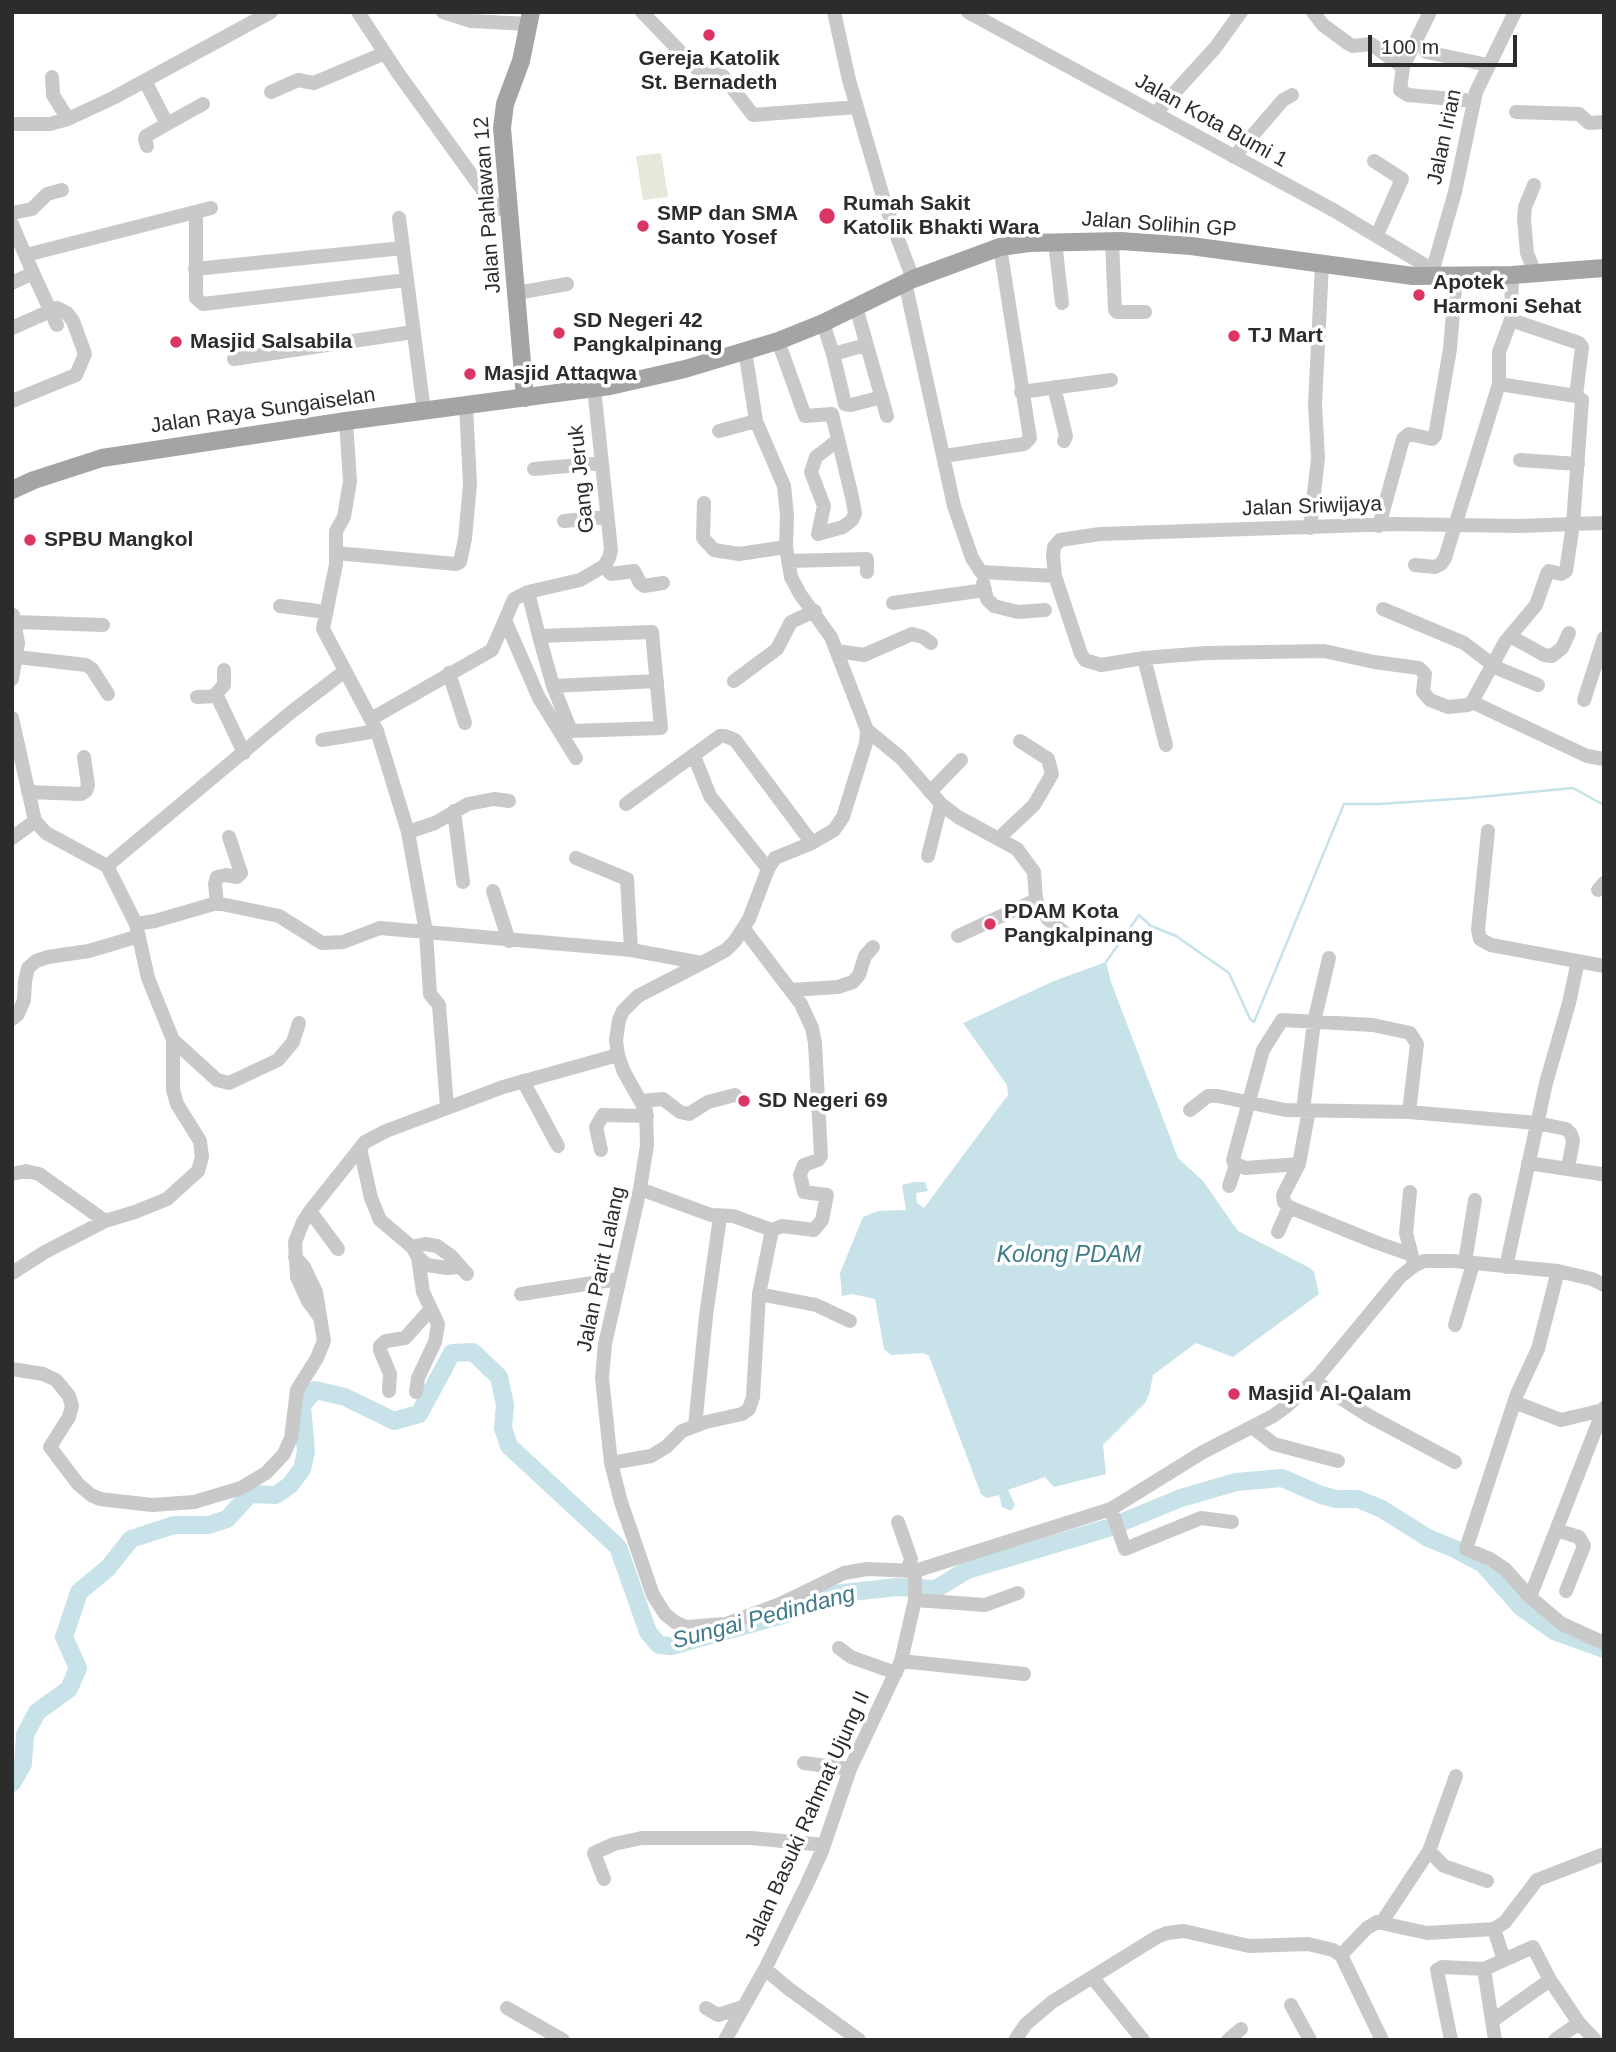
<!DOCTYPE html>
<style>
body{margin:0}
#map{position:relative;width:1616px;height:2052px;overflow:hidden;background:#fff;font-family:Helvetica,sans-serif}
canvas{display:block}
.frame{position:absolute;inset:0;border:14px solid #2c2c2c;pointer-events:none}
.scale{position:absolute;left:1368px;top:35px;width:149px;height:32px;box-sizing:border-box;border:4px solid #2c2c2c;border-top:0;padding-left:9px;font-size:21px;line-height:24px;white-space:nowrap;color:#2c2c2c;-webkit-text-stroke:5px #fff;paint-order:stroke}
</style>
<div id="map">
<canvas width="1616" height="2052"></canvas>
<div class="frame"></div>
<div class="scale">100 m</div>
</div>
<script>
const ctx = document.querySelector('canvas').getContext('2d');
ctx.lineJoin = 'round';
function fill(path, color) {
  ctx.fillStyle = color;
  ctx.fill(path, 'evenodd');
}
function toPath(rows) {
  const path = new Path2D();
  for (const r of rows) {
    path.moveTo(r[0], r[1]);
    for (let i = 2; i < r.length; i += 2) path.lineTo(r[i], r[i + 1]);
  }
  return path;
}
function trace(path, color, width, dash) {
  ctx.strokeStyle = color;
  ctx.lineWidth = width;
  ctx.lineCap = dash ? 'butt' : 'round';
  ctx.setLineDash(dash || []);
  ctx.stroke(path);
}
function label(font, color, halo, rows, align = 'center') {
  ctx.font = font + ' Helvetica,sans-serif';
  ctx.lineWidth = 7;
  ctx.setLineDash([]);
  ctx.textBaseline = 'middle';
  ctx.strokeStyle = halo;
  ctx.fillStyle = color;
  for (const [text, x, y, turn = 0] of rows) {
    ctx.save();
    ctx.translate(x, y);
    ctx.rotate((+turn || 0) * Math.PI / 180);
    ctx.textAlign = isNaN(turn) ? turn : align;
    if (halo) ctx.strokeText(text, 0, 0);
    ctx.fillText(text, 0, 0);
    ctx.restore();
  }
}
fill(toPath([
 [661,153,668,197,643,200,636,156]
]), '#e5e9da');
fill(toPath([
 [1106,962,1111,982,1178,1158,1203,1181,1238,1231,1310,1268,1314,1272,1319,1294,1233,1357,1196,1343,1153,1375,1149,1395,1145,1403,1103,1445,1106,1474,1054,1487,1045,1477,1008,1490,1015,1505,1011,1511,1002,1507,999,1495,987,1498,981,1494,929,1356,923,1353,891,1355,884,1349,875,1299,852,1294,842,1296,840,1273,863,1217,878,1211,906,1210,902,1185,914,1182,925,1182,928,1191,916,1193,917,1203,924,1208,1008,1095,1007,1085,963,1023,1054,981]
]), '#c7e2e9');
trace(toPath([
 [1106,962,1139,915,1151,926,1176,936,1229,973,1250,1019,1254,1022,1344,804,1379,804,1469,798,1573,788,1604,805]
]), '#c7e2e9', 2.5);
trace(toPath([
 [12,1783,23,1764,25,1735,37,1712,69,1689,78,1668,64,1637,79,1592,108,1568,131,1539,174,1525,209,1525,227,1519,250,1494,276,1495,290,1485,302,1469,306,1452,302,1405,315,1390,345,1397,394,1421,419,1414,452,1353,473,1352,499,1377,505,1405,503,1428,509,1446,618,1547,648,1632,659,1645,671,1646,786,1614,801,1605,834,1594,897,1587,936,1589,967,1570,1108,1528,1181,1498,1236,1482,1282,1478,1321,1495,1336,1499,1358,1499,1382,1509,1428,1538,1455,1549,1483,1564,1521,1607,1554,1631,1604,1649]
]), '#c7e2e9', 18);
trace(toPath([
 [358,12,398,73,489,199,499,208,509,212],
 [443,12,471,21,529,24],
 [642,12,697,69,723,76,753,115,857,107],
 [834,12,849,80,886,207,913,279],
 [968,12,1335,211,1433,270],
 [1313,12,1323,25,1349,44,1353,46,1371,44,1403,67],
 [1430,12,1403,67,1400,90,1408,95,1474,101],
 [1426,52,1488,65],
 [52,77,53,95,68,119],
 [145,81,167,124,146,136,145,139,147,146],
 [271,92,298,80,314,83,385,53],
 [1516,112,1579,114,1589,123,1604,122],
 [1155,114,1215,48,1241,12],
 [12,124,50,124,68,119,113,98,271,12],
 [167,124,203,104],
 [1234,157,1283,100,1292,95],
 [1374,161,1402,179,1377,235],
 [1534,185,1525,207,1524,219,1527,253,1535,273],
 [196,212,196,298,203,304,407,280],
 [12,213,32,209,47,194,62,190],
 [399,218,424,411],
 [12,224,33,273,12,283],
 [1112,241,1115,310,1117,312,1145,312],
 [1055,242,1062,303],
 [26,255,211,208],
 [195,269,403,248],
 [33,273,57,325],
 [1431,276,1455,192,1476,92,1515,12],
 [905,282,954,506,972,558,981,572,1055,576],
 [517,293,567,284],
 [856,307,887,416],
 [1511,320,1579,343,1582,347,1576,396],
 [823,323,833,354,845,404,851,405,882,397],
 [12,328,57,308,67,313,73,321,85,354,76,375,12,401],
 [778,341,805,416,832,414,852,497,855,513,852,520,843,527,818,534,824,506,811,472,816,457,838,440],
 [745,350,756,421,784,486,787,515,786,547,791,577,800,594,831,637,867,730,866,743,843,817,834,830,812,843,775,858,768,869,749,919,735,941,726,950,702,963,638,996,623,1011,619,1020,616,1040,618,1055,624,1072,646,1111,647,1145,640,1189,605,1344,602,1378,611,1463,621,1502,653,1595,665,1614,675,1622,686,1627,726,1624,780,1604,844,1573,867,1569,915,1571,1111,1509,1203,1452,1273,1416,1287,1406,1319,1375,1400,1277,1415,1265,1424,1261,1453,1261,1558,1271,1592,1279,1604,1285],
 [833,354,866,345],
 [234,359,413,332],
 [1499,384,1576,396,1582,400,1573,524,1566,571,1561,574,1549,571,1547,574,1536,605,1505,642,1472,702,1468,705,1448,707,1430,700,1423,692,1425,674,1419,668,1374,662,1324,651,1206,653,1144,658,1101,665,1085,660,1081,654,1055,576,1053,556,1054,547,1060,540,1100,534,1396,524,1520,526,1573,524,1604,523],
 [1054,387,1066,436,1064,441],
 [1021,392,1111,380],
 [346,421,350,481,344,517,336,531,336,564,323,629,377,731,408,832,426,932,430,994,439,1005,447,1107],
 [719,431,756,421],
 [944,456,1024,444,1030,438,1000,247],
 [1520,460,1578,464],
 [534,469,602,463],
 [704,503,703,538,714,550,739,554,786,547],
 [564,521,606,517],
 [1379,526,1403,439,1409,434,1432,439,1435,436,1450,349,1456,277],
 [1310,528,1318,458,1315,404,1322,264],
 [336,553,456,564,460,562,465,539,470,484,466,405],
 [788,561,867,559,867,572],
 [1415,565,1435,567,1441,564,1445,558,1499,384,1499,352,1511,320,1512,275],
 [604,566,611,574,634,571,640,583,644,586,663,583],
 [983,583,987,599,994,606,1018,612,1045,610],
 [528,592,539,636,553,686,571,731,661,728,652,632,539,636],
 [893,603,985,590],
 [280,606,326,612],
 [1383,609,1464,643,1497,668,1538,685],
 [505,620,539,698,576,758],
 [16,622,103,625],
 [1510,636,1544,655,1552,656,1562,648,1569,633],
 [837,651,864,655,912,634,923,637,931,643],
 [17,657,86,665,92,669,108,694],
 [1144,658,1166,745],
 [449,673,465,723],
 [12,679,18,643,13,615],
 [734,681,777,649,791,622,815,611],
 [553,686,657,681],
 [215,695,224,685,224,670],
 [197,697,217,696,244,753],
 [1584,700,1604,638],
 [1472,702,1587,756,1604,759],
 [12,718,35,821,46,833,107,866,136,924,155,921,217,903,279,916,322,943,343,942,380,928,631,950,702,963],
 [371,719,492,650,514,599,528,592,580,580,604,566,609,558,611,550,594,388],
 [867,730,901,758,941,804,958,817,1017,849,1034,872,1036,900,958,936],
 [322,740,377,731],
 [694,756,710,796,768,869],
 [28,792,81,794,86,791,88,785,84,757],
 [930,792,961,760],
 [626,804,720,736,725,736,735,740,812,843],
 [454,811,463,882],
 [1488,831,1478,930,1480,939,1491,945,1604,966],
 [408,832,435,823,468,804,494,799,509,801],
 [12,838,35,821],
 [998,839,1034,805,1052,774,1048,759,1020,741],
 [928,856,941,804],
 [576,858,627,879,631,950],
 [107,866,290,713,345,671],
 [1598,890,1604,883],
 [493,891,509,941],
 [1036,900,1048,919,1066,934],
 [217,903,215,884,217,877,226,875,237,877,241,873,229,837],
 [744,929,801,1004,812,1028,815,1043,821,1156,818,1160,804,1165,800,1175,804,1192,827,1195,822,1220,814,1230,782,1226,772,1230],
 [791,990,838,987,853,982,859,975,865,956,873,947],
 [12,1019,18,1014,24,1000,25,981,28,968,36,961,48,957,89,951,139,936],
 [173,1040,217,1080,229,1083,278,1060,293,1042,299,1023],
 [523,1081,558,1146],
 [642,1101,663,1099,680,1112,689,1114,708,1102,735,1095],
 [1190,1110,1208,1096,1218,1096,1285,1110,1409,1112,1537,1123,1566,1129,1571,1134,1573,1141,1568,1168],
 [1303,1110,1314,1022,1329,958],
 [1309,1110,1299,1164,1283,1195,1284,1202,1289,1207,1375,1242,1409,1254],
 [360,1148,371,1198,380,1220,412,1247,418,1257,423,1292,438,1324,435,1342,418,1378,416,1392],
 [601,1150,596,1127,603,1115,647,1116],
 [1528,1163,1601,1174],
 [1299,1164,1245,1168,1234,1163,1233,1160,1263,1050,1282,1020,1373,1025,1410,1033,1417,1044,1409,1112],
 [12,1174,26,1171,39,1174,105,1221],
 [1229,1186,1236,1165],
 [1410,1192,1406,1233,1413,1260],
 [310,1211,338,1249],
 [1278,1232,1289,1207],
 [412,1247,425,1244,437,1246,451,1256,467,1274],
 [418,1257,427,1265,447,1268,460,1267],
 [1465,1262,1475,1200],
 [1506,1267,1546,1083,1569,1003,1578,961],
 [1558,1271,1538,1349,1517,1394,1466,1549,1490,1559,1505,1569,1530,1597,1562,1624,1604,1643],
 [12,1273,45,1252,105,1221,135,1212,167,1199,198,1171,202,1157,200,1141,177,1104,173,1090,173,1040,148,978,136,924],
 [521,1294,619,1279],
 [759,1294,816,1305,850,1321],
 [319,1316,308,1301,297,1277,295,1242,303,1222,310,1211,365,1142,386,1131,503,1087,618,1055],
 [1455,1325,1473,1264],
 [12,1369,43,1374,56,1380,69,1396,72,1406,69,1417,50,1447,78,1484,91,1495,100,1499,152,1505,194,1502,241,1488,266,1473,284,1454,291,1438,297,1390,317,1358,324,1341,316,1292,304,1267,295,1257],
 [1314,1381,1369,1416,1455,1462],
 [389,1391,390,1374,380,1350,380,1346,386,1341,405,1338,431,1309],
 [1514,1402,1561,1420,1603,1410],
 [695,1426,706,1316,720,1217],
 [1252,1427,1274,1444,1338,1461],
 [611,1463,651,1456,666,1447,682,1431,706,1422,742,1414,749,1409,753,1397,759,1294,772,1230,733,1216,711,1215,640,1189],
 [1111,1509,1125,1549,1201,1518,1232,1522],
 [898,1522,911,1559,907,1571],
 [1556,1530,1579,1537,1584,1546,1566,1591],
 [1530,1597,1604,1408],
 [915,1600,985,1605,1018,1593],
 [839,1648,851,1657,896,1673],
 [901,1661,1024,1674],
 [804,1763,850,1769],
 [1429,1851,1444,1866,1487,1881],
 [604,1879,594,1853,614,1844,642,1838,752,1838,824,1845],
 [1382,1922,1429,1851,1456,1776],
 [1494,1929,1504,1960],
 [1341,1955,1367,1928,1377,1922,1427,1933,1494,1929,1505,1922,1537,1880,1604,1854],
 [1484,1969,1495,2040],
 [1092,1977,1143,2040],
 [1291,2005,1310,2040],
 [507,2008,563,2040],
 [706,2008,718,2015,743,2007],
 [1492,2021,1550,1980],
 [725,2040,765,1969],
 [859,2040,789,1989,765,1969,806,1886,822,1851,850,1769,901,1661,915,1600,915,1571],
 [1015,2040,1026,2024,1052,2002,1157,1937,1167,1933,1184,1931,1249,1946,1308,1944,1333,1950,1341,1955,1382,2040],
 [1228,2040,1241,2029],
 [1451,2040,1437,1970,1442,1967,1484,1969,1533,1947,1550,1980,1579,2023,1595,2040],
 [1555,2040,1579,2023]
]), '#c9c9c9', 14);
trace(toPath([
 [525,398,502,128,505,104,521,61,531,12],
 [12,490,34,480,102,458,346,421,610,386,685,369,778,341,823,323,913,279,1000,247,1029,243,1121,241,1191,246,1413,276,1512,275,1604,268]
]), '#a4a4a4', 18);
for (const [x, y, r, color] of [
 [709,35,7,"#db3663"],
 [827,216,9,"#db3663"],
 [643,226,7,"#db3663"],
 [1419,295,7,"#db3663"],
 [559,333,7,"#db3663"],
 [1234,336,7,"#db3663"],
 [176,342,7,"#db3663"],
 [470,374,7,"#db3663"],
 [30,540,7,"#db3663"],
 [990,924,7,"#db3663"],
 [744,1101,7,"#db3663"],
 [1234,1394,7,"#db3663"]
]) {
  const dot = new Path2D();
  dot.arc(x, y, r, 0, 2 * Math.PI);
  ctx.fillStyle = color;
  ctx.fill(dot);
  trace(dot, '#fff', 2.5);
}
label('bold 21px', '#2c2c2c', '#fff', [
 ["Gereja Katolik",709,59,"center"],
 ["St. Bernadeth",709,83,"center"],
 ["Rumah Sakit",843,204],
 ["Katolik Bhakti Wara",843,228],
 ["SMP dan SMA",657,214],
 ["Santo Yosef",657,238],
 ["Apotek",1433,283],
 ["Harmoni Sehat",1433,307],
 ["SD Negeri 42",573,321],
 ["Pangkalpinang",573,345],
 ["TJ Mart",1248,336],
 ["Masjid Salsabila",190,342],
 ["Masjid Attaqwa",484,374],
 ["SPBU Mangkol",44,540],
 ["PDAM Kota",1004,912],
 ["Pangkalpinang",1004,936],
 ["SD Negeri 69",758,1101],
 ["Masjid Al-Qalam",1248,1394]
], 'left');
label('21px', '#2c2c2c', '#fff', [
 ["Jalan Kota Bumi 1",1211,121,29],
 ["Jalan Irian",1445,137,-78],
 ["Jalan Pahlawan 12",488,205,-94],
 ["Jalan Solihin GP",1159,225,4],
 ["Jalan Raya Sungaiselan",263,411,-8],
 ["Gang Jeruk",582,479,-96],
 ["Jalan Sriwijaya",1312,507,-2],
 ["Jalan Parit Lalang",602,1269,-78],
 ["Jalan Basuki Rahmat Ujung II",808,1819,-66]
]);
label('italic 23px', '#3f7b89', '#fff', [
 ["Kolong PDAM",1069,1256],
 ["Sungai Pedindang",764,1618,-15]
]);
</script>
